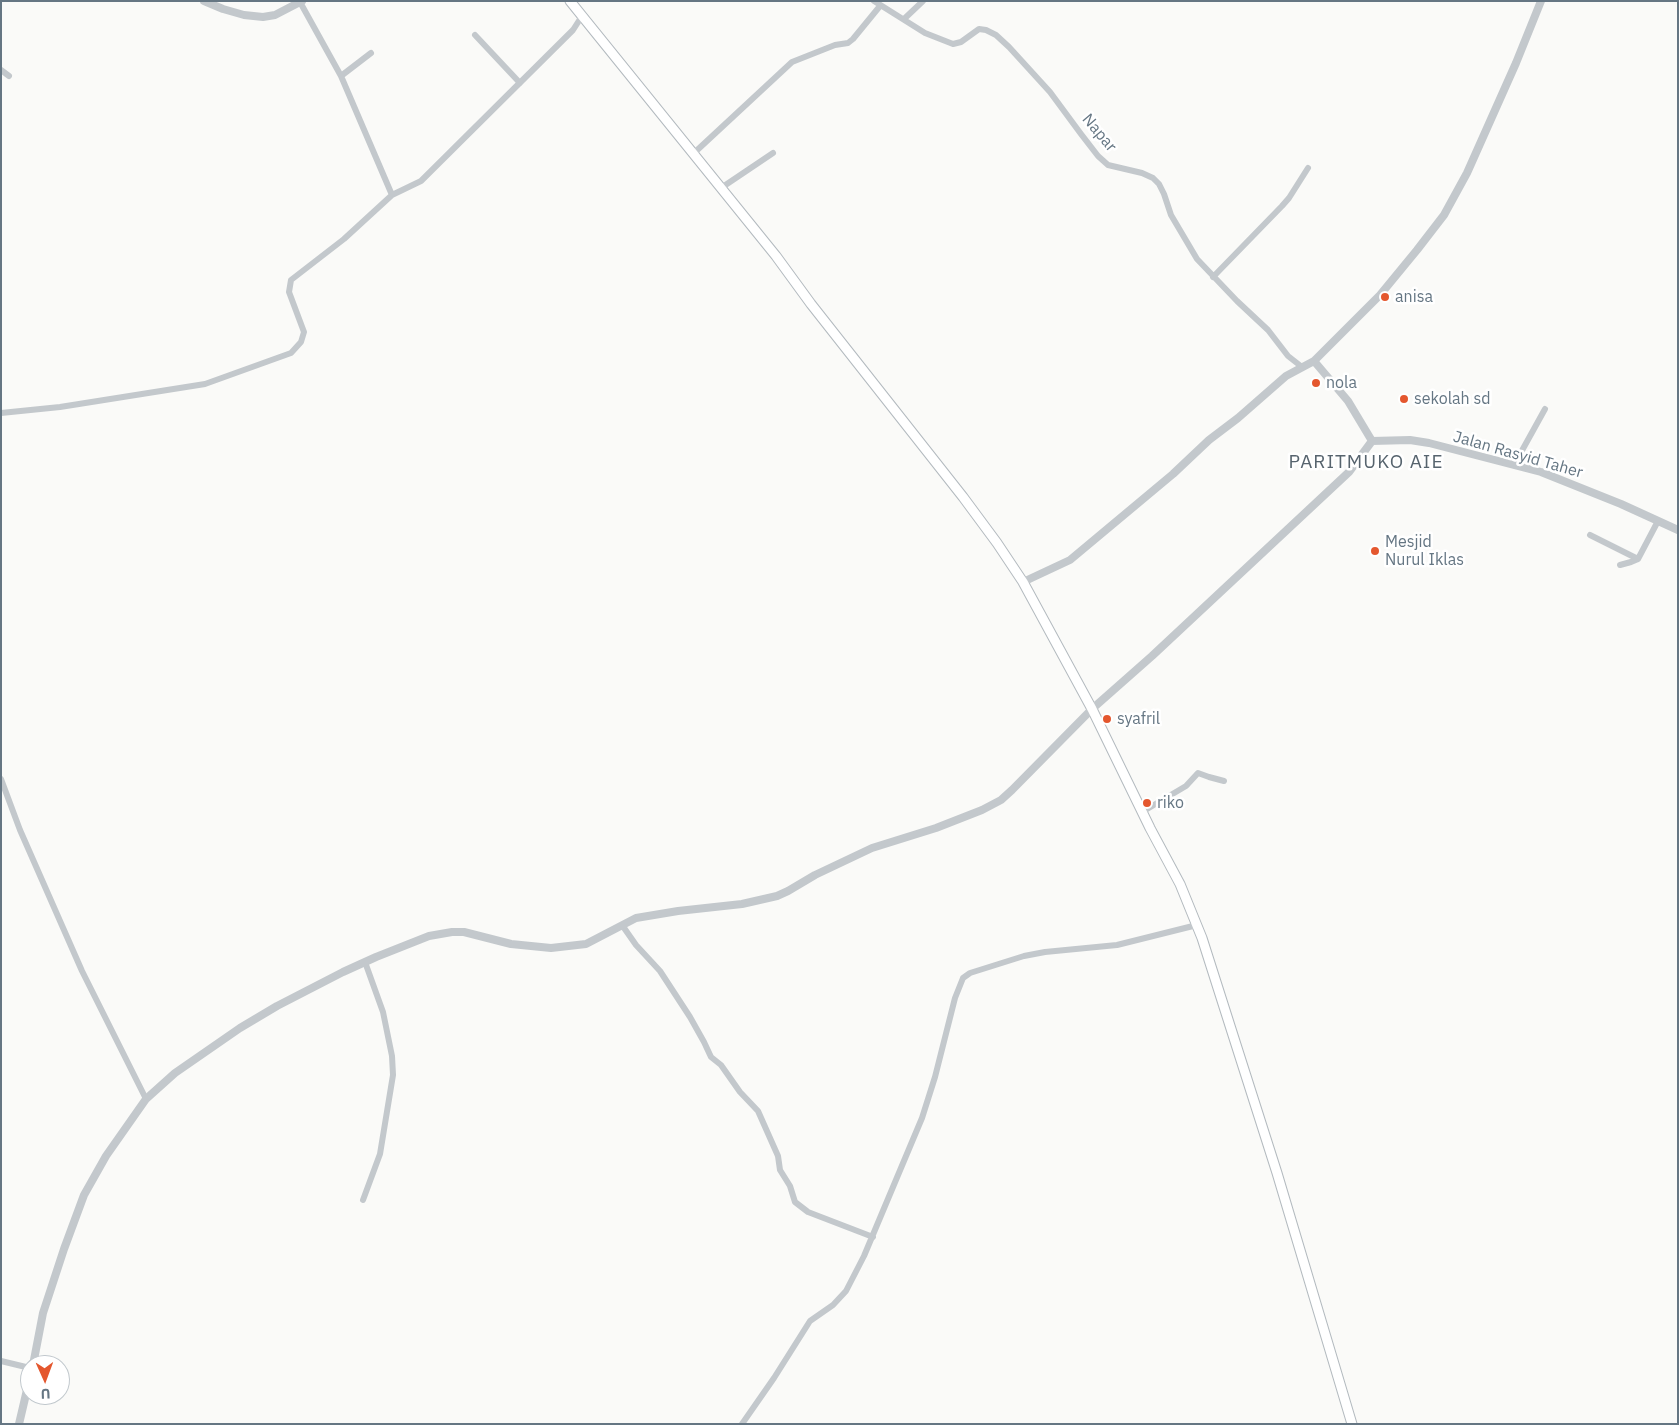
<!DOCTYPE html>
<style>
body{margin:0}
#map{position:relative;width:1679px;height:1425px;overflow:hidden;background:#fafaf8;font-family:"IBM Plex Sans",sans-serif}
canvas{display:block}
.frame{position:absolute;inset:0;border:2px solid #657683;pointer-events:none}
.north{position:absolute;left:20px;top:1355px;width:50px;height:50px;box-sizing:border-box;background:#fff;border:1px solid #c1c8cd;border-radius:50%;rotate:178deg;font-size:14px;font-weight:700;line-height:20px;text-align:center;color:#657683}
.north::after{content:'';display:block;margin:auto;width:18px;height:22px;background:#e4572e;clip-path:polygon(50% 0,100% 100%,50% 72%,0 100%)}
</style>
<div id="map">
<canvas width="1679" height="1425"></canvas>
<div class="frame"></div>
<div class="north">U</div>
</div>
<script>
const ctx = document.querySelector('canvas').getContext('2d');
ctx.lineJoin = 'round';
function toPath(rows) {
  const path = new Path2D();
  for (const r of rows) {
    path.moveTo(r[0], r[1]);
    for (let i = 2; i < r.length; i += 2) path.lineTo(r[i], r[i + 1]);
  }
  return path;
}
function trace(path, color, width, dash) {
  ctx.strokeStyle = color;
  ctx.lineWidth = width;
  ctx.lineCap = dash ? 'butt' : 'round';
  ctx.setLineDash(dash || []);
  ctx.stroke(path);
}
function label(font, color, halo, rows, align = 'center') {
  ctx.font = font + ' "IBM Plex Sans",sans-serif';
  ctx.lineWidth = 5;
  ctx.setLineDash([]);
  ctx.textBaseline = 'middle';
  ctx.strokeStyle = halo;
  ctx.fillStyle = color;
  for (const [text, x, y, turn = 0] of rows) {
    ctx.save();
    ctx.translate(x, y);
    ctx.rotate((+turn || 0) * Math.PI / 180);
    ctx.textAlign = isNaN(turn) ? turn : align;
    if (halo) ctx.strokeText(text, 0, 0);
    ctx.fillText(text, 0, 0);
    ctx.restore();
  }
}
const secondary = toPath([
 [570,1,776,256,811,304,963,497,997,543,1023,582,1092,709,1150,828,1180,884,1202,938,1277,1173,1352,1424]
]);
trace(secondary, '#b3babf', 11);
trace(toPath([
 [874,1,925,33,953,44,961,42,979,29,986,30,996,35,1009,47,1050,92,1081,134,1098,156,1108,165,1142,173,1153,178,1159,184,1164,194,1171,215,1197,259,1237,301,1268,330,1288,356,1302,367],
 [300,2,341,76,392,195],
 [904,19,923,1],
 [475,35,520,83],
 [1,70,9,76],
 [341,76,371,53],
 [694,153,792,62,835,45,848,43,853,39,880,6],
 [721,188,773,153],
 [1213,277,1282,206,1289,198,1308,168],
 [1,413,60,407,205,384,291,353,301,342,304,332,289,292,291,280,344,239,392,195,421,181,573,30,582,16],
 [1514,465,1545,409],
 [1590,535,1638,559],
 [1620,565,1631,562,1638,559,1658,521],
 [1,779,20,830,82,971,146,1099],
 [1142,812,1186,786,1198,773,1209,777,1224,781],
 [622,925,636,945,660,971,690,1017,704,1042,711,1057,721,1065,740,1092,758,1111,778,1156,780,1170,790,1186,795,1202,808,1212,873,1237],
 [363,1200,380,1154,393,1075,392,1056,383,1012,365,962],
 [1,1361,30,1368],
 [742,1424,774,1378,810,1321,833,1305,846,1291,864,1256,922,1118,935,1077,955,998,963,978,970,973,1024,956,1045,952,1117,945,1197,925]
]), '#c3c8cc', 6);
trace(toPath([
 [204,1,223,9,244,15,263,17,275,15,302,1],
 [1314,361,1348,401,1372,441],
 [1372,441,1410,440,1429,443,1541,472,1621,504,1678,530],
 [1023,582,1070,560,1173,474,1209,440,1238,418,1286,376,1314,361,1380,295,1417,250,1444,215,1467,173,1516,63,1541,1],
 [33,1365,43,1313,64,1249,84,1195,106,1156,146,1099,175,1073,240,1028,277,1006,343,972,376,957,429,936,452,932,464,932,511,944,551,948,586,944,636,918,678,911,742,904,777,896,788,891,815,875,872,848,936,828,982,810,1001,800,1012,790,1092,709,1152,656,1349,472,1372,441],
 [19,1424,30,1377]
]), '#c3c8cc', 8);
trace(secondary, '#fff', 9);
for (const [x, y, r, color] of [
 [1385,297,5,"#e4572e"],
 [1316,383,5,"#e4572e"],
 [1404,399,5,"#e4572e"],
 [1375,551,5,"#e4572e"],
 [1107,719,5,"#e4572e"],
 [1147,803,5,"#e4572e"]
]) {
  const dot = new Path2D();
  dot.arc(x, y, r, 0, 2 * Math.PI);
  ctx.fillStyle = color;
  ctx.fill(dot);
  trace(dot, '#fff', 2);
}
label('16px', '#657683', '#fff', [
 ["Napar",1099,133,50],
 ["Jalan Rasyid Taher",1518,455,16]
]);
label('16px', '#657683', '#fff', [
 ["anisa",1395,297],
 ["nola",1326,383],
 ["sekolah sd",1414,399],
 ["Mesjid",1385,542],
 ["Nurul Iklas",1385,560],
 ["syafril",1117,719],
 ["riko",1157,803]
], 'left');
ctx.letterSpacing = '1px';
label('19px', '#57646e', '#fff', [
 ["PARITMUKO AIE",1366,463]
]);
ctx.letterSpacing = '0px';
</script>
